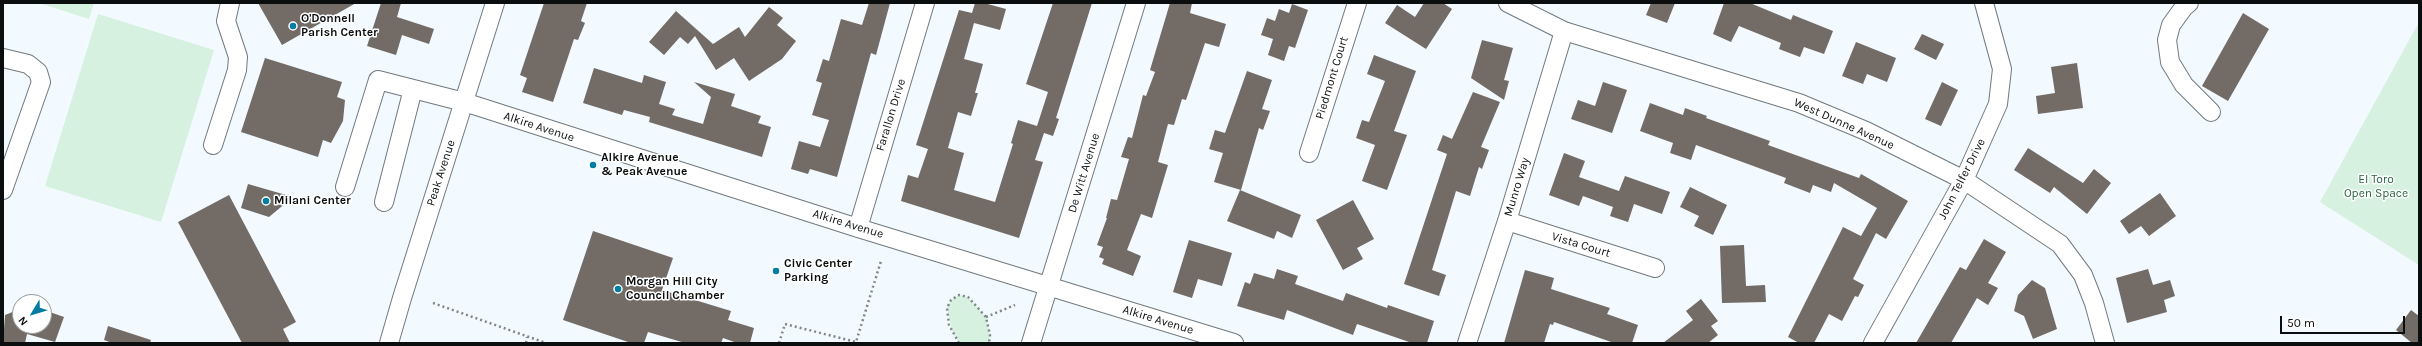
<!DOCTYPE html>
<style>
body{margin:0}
#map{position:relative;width:2422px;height:346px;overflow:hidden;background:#f2f9ff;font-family:Karla,sans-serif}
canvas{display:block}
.frame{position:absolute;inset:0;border:4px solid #0b0e0f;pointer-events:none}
.north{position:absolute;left:12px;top:294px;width:40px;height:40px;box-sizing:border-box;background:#fff;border:1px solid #9d9f9f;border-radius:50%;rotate:232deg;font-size:11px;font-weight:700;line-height:16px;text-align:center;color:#0b0e0f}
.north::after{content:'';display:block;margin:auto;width:14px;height:18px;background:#017ca3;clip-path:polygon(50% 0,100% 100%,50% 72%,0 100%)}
.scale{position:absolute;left:2280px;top:316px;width:125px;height:18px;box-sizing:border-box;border:2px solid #0b0e0f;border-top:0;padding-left:5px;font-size:12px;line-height:14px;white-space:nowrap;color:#0b0e0f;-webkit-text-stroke:3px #fff;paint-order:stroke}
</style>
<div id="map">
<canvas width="2422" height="346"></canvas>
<div class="frame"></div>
<div class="north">N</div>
<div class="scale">50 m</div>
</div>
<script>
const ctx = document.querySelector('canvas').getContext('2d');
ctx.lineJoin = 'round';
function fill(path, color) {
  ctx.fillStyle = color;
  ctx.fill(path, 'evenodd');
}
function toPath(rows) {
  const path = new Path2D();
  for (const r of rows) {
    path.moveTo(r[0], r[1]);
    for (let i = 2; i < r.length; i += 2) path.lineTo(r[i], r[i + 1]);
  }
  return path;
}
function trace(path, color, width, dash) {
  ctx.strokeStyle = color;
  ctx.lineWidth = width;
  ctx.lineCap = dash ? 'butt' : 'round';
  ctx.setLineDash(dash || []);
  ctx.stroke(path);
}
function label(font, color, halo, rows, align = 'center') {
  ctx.font = font + ' Karla,sans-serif';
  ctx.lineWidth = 3;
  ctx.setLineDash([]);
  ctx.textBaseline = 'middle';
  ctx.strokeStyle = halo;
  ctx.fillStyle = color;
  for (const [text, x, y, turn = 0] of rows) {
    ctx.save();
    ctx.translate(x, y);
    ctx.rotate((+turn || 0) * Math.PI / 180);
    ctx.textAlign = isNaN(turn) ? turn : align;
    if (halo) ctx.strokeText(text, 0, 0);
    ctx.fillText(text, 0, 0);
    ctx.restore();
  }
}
fill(toPath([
 [39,3,94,3,89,19],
 [98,14,214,50,161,222,45,186],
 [2419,22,2419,265,2320,202],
 [959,295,968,297,986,317,990,335,989,343,959,343,953,333,947,308,951,300]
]), '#d6f1df');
fill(toPath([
 [258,3,356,3,282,45],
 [381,3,401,3,397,17,434,29,429,44,402,35,396,55,367,46],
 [544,3,587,3,581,21,585,23,578,40,574,39,553,102,522,92,527,78,520,75],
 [869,3,890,3,876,55,871,53,837,177,810,169,808,174,791,169,799,141,820,147,829,120,812,115,822,83,816,81,823,59,829,61,841,19,862,25],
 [975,3,984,3,1006,9,1000,30,974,23,964,59,983,64,975,93,978,93,971,116,958,112,948,148,964,153,954,190,995,202,1013,144,1011,143,1018,120,1037,126,1048,92,1026,84,1053,3,1092,3,1056,118,1059,119,1053,136,1044,133,1035,160,1043,162,1019,238,901,201,908,175,918,178,928,149,916,145,959,10,972,13],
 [1170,3,1192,3,1190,13,1226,24,1219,47,1205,43,1186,100,1182,99,1174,125,1168,124,1158,162,1168,165,1152,218,1141,214,1127,250,1141,256,1133,276,1102,264,1104,259,1099,257,1103,247,1097,245,1107,218,1106,218,1111,199,1117,200,1129,159,1121,157,1128,137,1132,138,1143,95,1146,96,1155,72,1150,70],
 [1424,3,1443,3,1452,9,1426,49,1385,23,1397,5,1415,17],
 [1651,3,1675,3,1667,23,1646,15],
 [1724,3,1750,3,1791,20,1793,15,1833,31,1824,54,1804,47,1800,57,1779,49,1781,43,1739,26,1731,42,1713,34],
 [1292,4,1308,10,1295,48,1289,46,1284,61,1268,55,1273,39,1261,35,1267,18,1275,21,1279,9,1289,13],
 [769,7,783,18,777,25,796,41,782,59,749,81,734,58,716,70,695,36,688,44,680,37,664,55,649,42,676,11,713,44,739,27,745,37],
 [2243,13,2269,29,2228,101,2202,86],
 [1922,34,1944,44,1936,60,1914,49],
 [1482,40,1513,48,1504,80,1509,81,1504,100,1471,78],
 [1856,42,1896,58,1887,82,1867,74,1863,84,1842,76],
 [1374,55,1416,71,1394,131,1407,135,1387,190,1362,181,1375,145,1356,138,1362,120,1369,122,1385,81,1367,74],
 [265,58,342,82,337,97,345,100,343,121,331,143,323,140,318,157,241,132],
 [2077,63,2083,108,2038,114,2036,96,2055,93,2051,67],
 [594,68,642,83,644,75,666,82,659,104,675,109,672,115,703,124,711,97,694,82,735,94,731,106,761,116,758,123,771,127,762,157,649,122,650,117,624,110,622,115,583,103],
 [1247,71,1272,80,1262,109,1270,111,1263,130,1259,128,1241,190,1214,182,1223,153,1209,149,1215,130,1225,133],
 [1603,82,1627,90,1612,133,1571,119,1578,100,1595,106],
 [1942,82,1958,90,1941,126,1925,119],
 [1473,92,1500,102,1481,147,1489,150,1482,169,1479,167,1470,196,1456,191,1432,270,1446,275,1439,296,1404,284,1447,154,1437,150,1443,135,1452,139],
 [1650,103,1683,115,1685,108,1707,116,1706,118,1770,141,1768,145,1859,178,1861,174,1908,201,1886,239,1876,233,1853,279,1864,285,1858,297,1855,296,1842,321,1829,314,1814,343,1799,343,1788,337,1843,227,1861,236,1877,208,1834,183,1831,192,1813,185,1810,193,1784,183,1786,178,1696,145,1691,160,1670,153,1673,143,1640,131],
 [2028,148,2083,183,2094,169,2111,183,2087,214,2054,187,2050,193,2014,170],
 [1564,153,1585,161,1579,177,1619,191,1625,176,1670,192,1662,214,1634,204,1628,222,1610,216,1613,207,1583,196,1579,206,1549,195],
 [248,184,293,197,269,217,241,208],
 [1690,187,1727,205,1713,235,1694,226,1699,216,1680,207],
 [1240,190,1301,215,1292,238,1277,231,1274,239,1227,221],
 [2160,193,2176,216,2149,236,2141,226,2129,234,2120,221],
 [229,195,296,322,283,329,290,343,242,343,178,222],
 [1353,200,1374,239,1357,248,1363,259,1343,270,1316,220],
 [593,231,673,258,662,290,731,311,728,320,754,328,750,343,737,343,723,338,721,343,685,343,648,332,644,343,631,343,563,320],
 [1984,239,2006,252,1988,283,1998,288,1988,305,1977,298,1951,343,1916,343,1960,267,1966,270],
 [1189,240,1232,253,1222,286,1198,279,1192,298,1173,292],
 [1744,245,1746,286,1765,285,1766,302,1722,303,1720,246],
 [1277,269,1298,276,1295,284,1343,301,1346,293,1387,308,1388,305,1434,321,1427,343,1412,343,1357,324,1353,335,1287,310,1284,320,1237,306,1245,282,1250,284,1254,273,1274,279],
 [2148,269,2153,285,2170,280,2175,296,2164,300,2167,312,2127,323,2116,278],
 [1525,270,1554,278,1551,289,1610,308,1607,314,1638,325,1632,343,1614,343,1554,322,1553,325,1550,324,1544,343,1504,343],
 [2032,280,2045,288,2057,329,2033,339,2024,316,2014,311,2018,295],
 [1701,299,1718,321,1711,326,1718,335,1708,343,1663,343,1693,320,1686,311],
 [20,309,20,326,44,326,44,310,64,317,55,342,27,334,25,343,3,343,5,315],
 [2411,310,2419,316,2419,343,2412,343,2396,330],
 [108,326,151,340,150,343,112,343,104,340]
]), '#726b66');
const minor = toPath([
 [1508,3,1564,31,1799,103,1866,131,1964,180,2060,244,2083,275,2094,303,2105,343],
 [2189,3,2184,7,2171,25,2167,40,2170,62,2184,85,2211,112],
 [3,58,28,64,38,72,41,82,3,190],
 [213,145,237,70,238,57,226,21,230,3],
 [1309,153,1357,3],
 [345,187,378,80,464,102,858,228,1234,343],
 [384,202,413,89],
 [1507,221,1655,268],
 [858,228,925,3],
 [389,343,402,298,495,3],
 [1031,343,1136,3],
 [1467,343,1507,221,1564,31],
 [1873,343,1964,180,1998,104,2002,69,1984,3]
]);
trace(minor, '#72797e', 20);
trace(toPath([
 [433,303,546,343],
 [986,317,1015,305],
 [526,343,527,337],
 [779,343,785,324,856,342,881,261],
 [959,343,949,325,947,308,951,300,959,295,968,297,986,317,990,335,989,343]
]), '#808589', 2.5, [2, 3]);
trace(minor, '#fff', 18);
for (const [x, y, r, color] of [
 [293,26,4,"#017ca3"],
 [593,165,4,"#017ca3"],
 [266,201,4,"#017ca3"],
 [776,271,4,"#017ca3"],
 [618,289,4,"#017ca3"]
]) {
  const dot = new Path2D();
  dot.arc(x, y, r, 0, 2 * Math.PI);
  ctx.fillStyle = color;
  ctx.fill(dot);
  trace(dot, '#fff', 1.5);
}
label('bold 12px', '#0b0e0f', '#fff', [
 ["O'Donnell",301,19],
 ["Parish Center",301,33],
 ["Alkire Avenue",601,158],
 ["& Peak Avenue",601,172],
 ["Milani Center",274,201],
 ["Civic Center",784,264],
 ["Parking",784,278],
 ["Morgan Hill City",626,282],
 ["Council Chamber",626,296]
], 'left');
label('12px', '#0b0e0f', '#fff', [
 ["Piedmont Court",1332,78,-73],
 ["Farallon Drive",891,115,-73],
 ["West Dunne Avenue",1844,124,24],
 ["Alkire Avenue",539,127,18],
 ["Peak Avenue",441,173,-72],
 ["De Witt Avenue",1084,173,-73],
 ["John Telfer Drive",1962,179,-63],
 ["Munro Way",1517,187,-73],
 ["Alkire Avenue",848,224,17],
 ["Vista Court",1581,245,17],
 ["Alkire Avenue",1158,320,17]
]);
label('12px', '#276542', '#fff', [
 ["El Toro",2376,180],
 ["Open Space",2376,194]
]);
</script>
